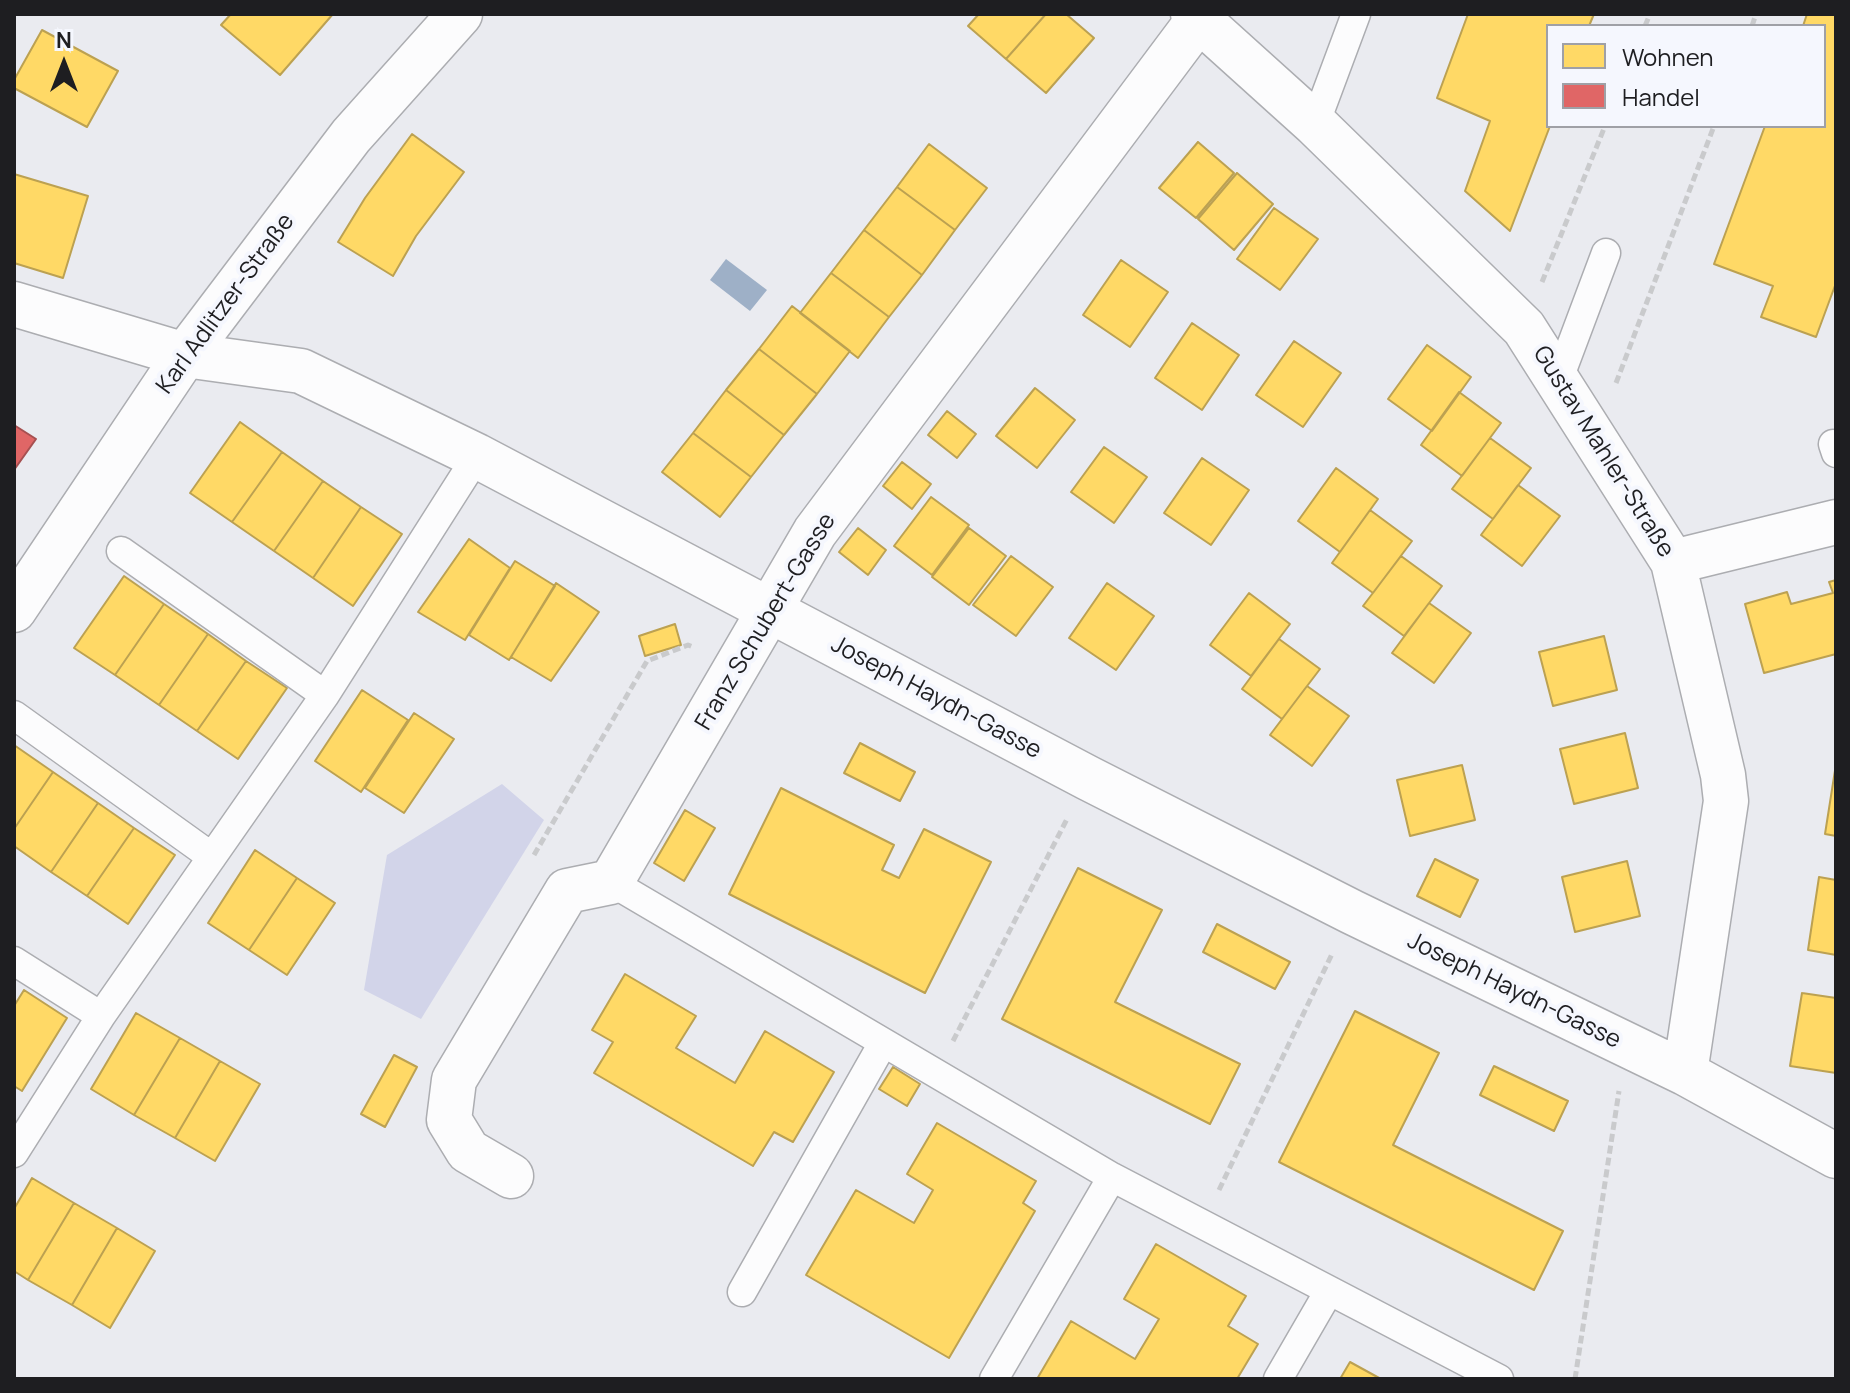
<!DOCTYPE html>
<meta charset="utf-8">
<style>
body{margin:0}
#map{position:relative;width:1850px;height:1393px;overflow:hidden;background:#eaebf0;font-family:Manrope,sans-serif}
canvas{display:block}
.frame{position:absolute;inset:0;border:16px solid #1e1e21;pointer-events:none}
.legend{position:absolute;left:1546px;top:24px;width:280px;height:104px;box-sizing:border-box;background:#f5f7fe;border:2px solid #9fa0a6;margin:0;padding:10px 14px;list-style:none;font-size:24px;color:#1e1e21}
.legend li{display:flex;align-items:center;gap:16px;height:40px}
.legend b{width:40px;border:2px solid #9fa0a6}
.north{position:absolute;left:24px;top:24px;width:80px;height:80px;-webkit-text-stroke:6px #f5f7fe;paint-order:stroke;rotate:0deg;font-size:22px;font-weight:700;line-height:32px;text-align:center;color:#1e1e21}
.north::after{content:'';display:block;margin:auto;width:28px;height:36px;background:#1e1e21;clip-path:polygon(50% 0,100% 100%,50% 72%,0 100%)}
</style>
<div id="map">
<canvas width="1850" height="1393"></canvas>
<div class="frame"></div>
<ul class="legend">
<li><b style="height:22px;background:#ffd966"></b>Wohnen</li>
<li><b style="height:22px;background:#e06666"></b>Handel</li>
</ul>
<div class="north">N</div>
</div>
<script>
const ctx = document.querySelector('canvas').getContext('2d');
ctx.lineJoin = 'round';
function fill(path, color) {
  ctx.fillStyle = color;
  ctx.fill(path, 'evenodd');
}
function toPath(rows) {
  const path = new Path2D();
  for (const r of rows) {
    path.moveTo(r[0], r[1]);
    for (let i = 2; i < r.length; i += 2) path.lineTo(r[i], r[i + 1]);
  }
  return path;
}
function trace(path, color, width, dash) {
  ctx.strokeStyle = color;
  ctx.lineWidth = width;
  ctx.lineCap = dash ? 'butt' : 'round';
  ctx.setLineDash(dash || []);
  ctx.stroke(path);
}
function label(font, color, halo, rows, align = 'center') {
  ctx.font = font + ' Manrope,sans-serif';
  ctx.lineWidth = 8;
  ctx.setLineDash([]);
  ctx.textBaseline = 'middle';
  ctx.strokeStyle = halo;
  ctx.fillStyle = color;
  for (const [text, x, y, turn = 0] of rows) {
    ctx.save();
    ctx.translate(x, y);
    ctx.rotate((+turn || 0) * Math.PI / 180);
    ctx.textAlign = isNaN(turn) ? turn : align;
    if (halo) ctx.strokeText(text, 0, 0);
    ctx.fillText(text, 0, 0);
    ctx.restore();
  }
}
fill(toPath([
 [502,784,544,820,421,1019,364,990,387,855]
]), '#d2d4e9');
fill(toPath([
 [726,259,767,290,750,311,710,280]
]), '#9eb0c7');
const homes = toPath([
 [231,14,333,14,280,75,221,25,231,14],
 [979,14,1046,14,1006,59,968,26,979,14],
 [1046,14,1066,14,1094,38,1046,93,1006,59,1046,14],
 [1468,14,1594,14,1589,26,1548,26,1548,126,1550,126,1510,231,1465,191,1490,121,1437,98,1468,14],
 [1807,14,1836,14,1836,283,1816,337,1761,317,1773,286,1714,264,1765,126,1824,126,1824,26,1803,26,1807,14],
 [42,30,118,71,87,127,14,88,14,80,42,30],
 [412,134,464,172,416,236,393,276,338,242,365,198,412,134],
 [1198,142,1234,173,1196,218,1159,188,1198,142],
 [929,144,987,188,955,230,897,187,929,144],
 [1237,173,1273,204,1234,250,1198,219,1237,173],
 [14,174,88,196,63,278,14,263,14,174],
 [897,187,955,230,922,275,864,230,897,187],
 [1274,208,1318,239,1280,290,1237,259,1274,208],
 [864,230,922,275,889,317,831,273,864,230],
 [1121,260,1168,292,1130,347,1083,315,1121,260],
 [831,273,889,317,858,358,800,313,831,273],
 [792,306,850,351,817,394,759,349,792,306],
 [1192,323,1239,355,1202,410,1155,378,1192,323],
 [1294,341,1341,373,1303,427,1256,395,1294,341],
 [1427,345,1471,377,1432,431,1388,399,1427,345],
 [759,349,817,394,784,435,726,390,759,349],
 [1035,388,1075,420,1037,468,996,436,1035,388],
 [726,390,784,435,751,477,693,433,726,390],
 [1459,392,1501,423,1462,476,1421,445,1459,392],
 [947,411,976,434,957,458,928,435,947,411],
 [240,422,282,452,232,522,190,493,240,422],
 [693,433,751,477,720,517,662,472,693,433],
 [1490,438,1531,468,1493,519,1452,489,1490,438],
 [1104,447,1147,477,1114,523,1071,492,1104,447],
 [282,452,323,481,274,551,232,522,282,452],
 [1202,458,1249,490,1211,545,1164,513,1202,458],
 [902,462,931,484,912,509,883,486,902,462],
 [1336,468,1378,499,1340,552,1298,521,1336,468],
 [323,481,361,507,313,578,274,551,323,481],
 [1518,485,1560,516,1522,566,1481,535,1518,485],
 [931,497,969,525,932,575,894,546,931,497],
 [361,507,402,534,353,606,313,578,361,507],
 [1370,510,1412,541,1373,593,1332,563,1370,510],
 [858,528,886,550,868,575,839,552,858,528],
 [969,528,1006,556,969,605,932,577,969,528],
 [469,539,510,568,465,640,418,612,469,539],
 [1011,556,1053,587,1016,636,973,605,1011,556],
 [1401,556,1442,586,1404,636,1363,606,1401,556],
 [515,561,555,586,509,660,469,635,515,561],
 [124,576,164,604,115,675,74,648,124,576],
 [1836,580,1836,654,1764,673,1745,604,1787,592,1791,604,1833,593,1829,582,1836,580],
 [556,583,599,612,551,681,511,657,556,583],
 [1107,583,1154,616,1116,670,1069,638,1107,583],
 [1249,593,1290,624,1251,676,1210,645,1249,593],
 [1429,603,1471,633,1434,683,1392,653,1429,603],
 [164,604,208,634,159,705,115,675,164,604],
 [675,624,681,645,645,656,639,636,675,624],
 [208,634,246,661,197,731,159,705,208,634],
 [1604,636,1617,690,1553,706,1539,652,1604,636],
 [1279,639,1320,669,1282,719,1242,689,1279,639],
 [246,661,287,688,238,759,197,731,246,661],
 [1307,686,1349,716,1312,766,1270,735,1307,686],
 [362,690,408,720,361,792,315,761,362,690],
 [414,713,454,739,404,813,365,788,414,713],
 [1625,733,1638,788,1574,804,1560,749,1625,733],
 [860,743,915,772,900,801,844,773,860,743],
 [14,745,53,772,14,829,14,745],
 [1836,764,1836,836,1825,834,1836,764],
 [1462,765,1475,820,1410,836,1397,780,1462,765],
 [53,772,98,803,51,872,14,846,14,829,53,772],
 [781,788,894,845,882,870,899,878,924,829,991,862,925,993,729,894,781,788],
 [98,803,134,828,87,896,51,872,98,803],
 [685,810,715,828,684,881,654,863,685,810],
 [134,828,175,855,128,924,87,896,134,828],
 [255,850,297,878,249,950,208,923,255,850],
 [1435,859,1478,880,1460,917,1417,896,1435,859],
 [1627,861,1640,916,1575,932,1562,877,1627,861],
 [1078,868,1162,910,1115,1002,1240,1064,1210,1124,1002,1019,1078,868],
 [1819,877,1836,880,1836,955,1808,950,1819,877],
 [297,878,335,903,287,975,249,950,297,878],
 [1217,924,1290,962,1275,989,1203,952,1217,924],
 [625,974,696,1016,676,1048,735,1083,765,1031,834,1072,793,1142,774,1132,753,1166,594,1073,613,1042,592,1030,625,974],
 [24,990,67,1018,22,1091,14,1086,14,1006,24,990],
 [1802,993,1836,998,1836,1073,1790,1066,1802,993],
 [1355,1011,1439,1053,1393,1145,1563,1231,1534,1290,1279,1162,1355,1011],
 [136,1013,180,1038,134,1115,91,1089,136,1013],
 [180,1038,220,1061,175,1138,134,1115,180,1038],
 [394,1055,417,1067,385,1127,361,1114,394,1055],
 [220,1061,260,1084,215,1161,175,1138,220,1061],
 [1494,1066,1568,1101,1554,1131,1480,1095,1494,1066],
 [893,1067,920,1084,907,1106,879,1089,893,1067],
 [937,1123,1036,1181,1023,1203,1035,1211,949,1358,806,1275,856,1190,914,1223,933,1190,907,1174,937,1123],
 [32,1178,74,1203,28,1280,14,1271,14,1209,32,1178],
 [74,1203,117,1228,72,1305,28,1280,74,1203],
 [117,1228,155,1251,110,1328,72,1305,117,1228],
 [1156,1244,1246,1296,1228,1326,1258,1344,1237,1379,1037,1379,1071,1321,1135,1359,1159,1319,1124,1299,1156,1244],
 [1350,1362,1381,1379,1340,1379,1350,1362]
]);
fill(homes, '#ffd966');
trace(homes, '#bca151', 2);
const shops = toPath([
 [14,425,36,439,14,470,14,425]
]);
fill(shops, '#e06666');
trace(shops, '#a65051', 2);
const service = toPath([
 [1315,124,1356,14],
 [1558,381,1606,253],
 [1833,444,1836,453],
 [121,551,325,695],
 [14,715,212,857],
 [611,882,1112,1177,1499,1379],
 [14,961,101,1016],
 [14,1153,101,1016,325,695,477,456],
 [742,1292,883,1043],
 [994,1379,1112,1177],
 [1278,1379,1329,1291]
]);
const minor = toPath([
 [1193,14,1315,124,1524,328,1673,562,1723,775,1726,801,1685,1073],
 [14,304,185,355,301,371,477,456,1088,778,1352,912,1685,1073,1836,1156],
 [1673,562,1836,522],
 [511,1176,468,1151,449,1120,454,1080,567,891,611,882,815,532,1199,19]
]);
const tertiary = toPath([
 [14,610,185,355,351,136,460,14]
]);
trace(service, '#acadb1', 31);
trace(minor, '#acadb1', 47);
trace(tertiary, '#acadb1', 47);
trace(toPath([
 [1645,26,1650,14],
 [1752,26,1756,14],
 [1542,282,1605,126],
 [1616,383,1714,126],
 [534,855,647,661,688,645,693,647],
 [953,1041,1067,819],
 [1219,1190,1332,954],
 [1575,1379,1619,1091]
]), '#c9cacc', 5, [8, 4]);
trace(service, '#fcfcfd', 28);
trace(minor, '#fcfcfd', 44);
trace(tertiary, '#fcfcfd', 44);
label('24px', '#1e1e21', '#f5f7fe', [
 ["Karl Adlitzer-Straße",226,304,-54],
 ["Gustav Mahler-Straße",1603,452,58],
 ["Franz Schubert-Gasse",766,622,-59],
 ["Joseph Haydn-Gasse",936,698,28],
 ["Joseph Haydn-Gasse",1514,991,26]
]);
</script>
